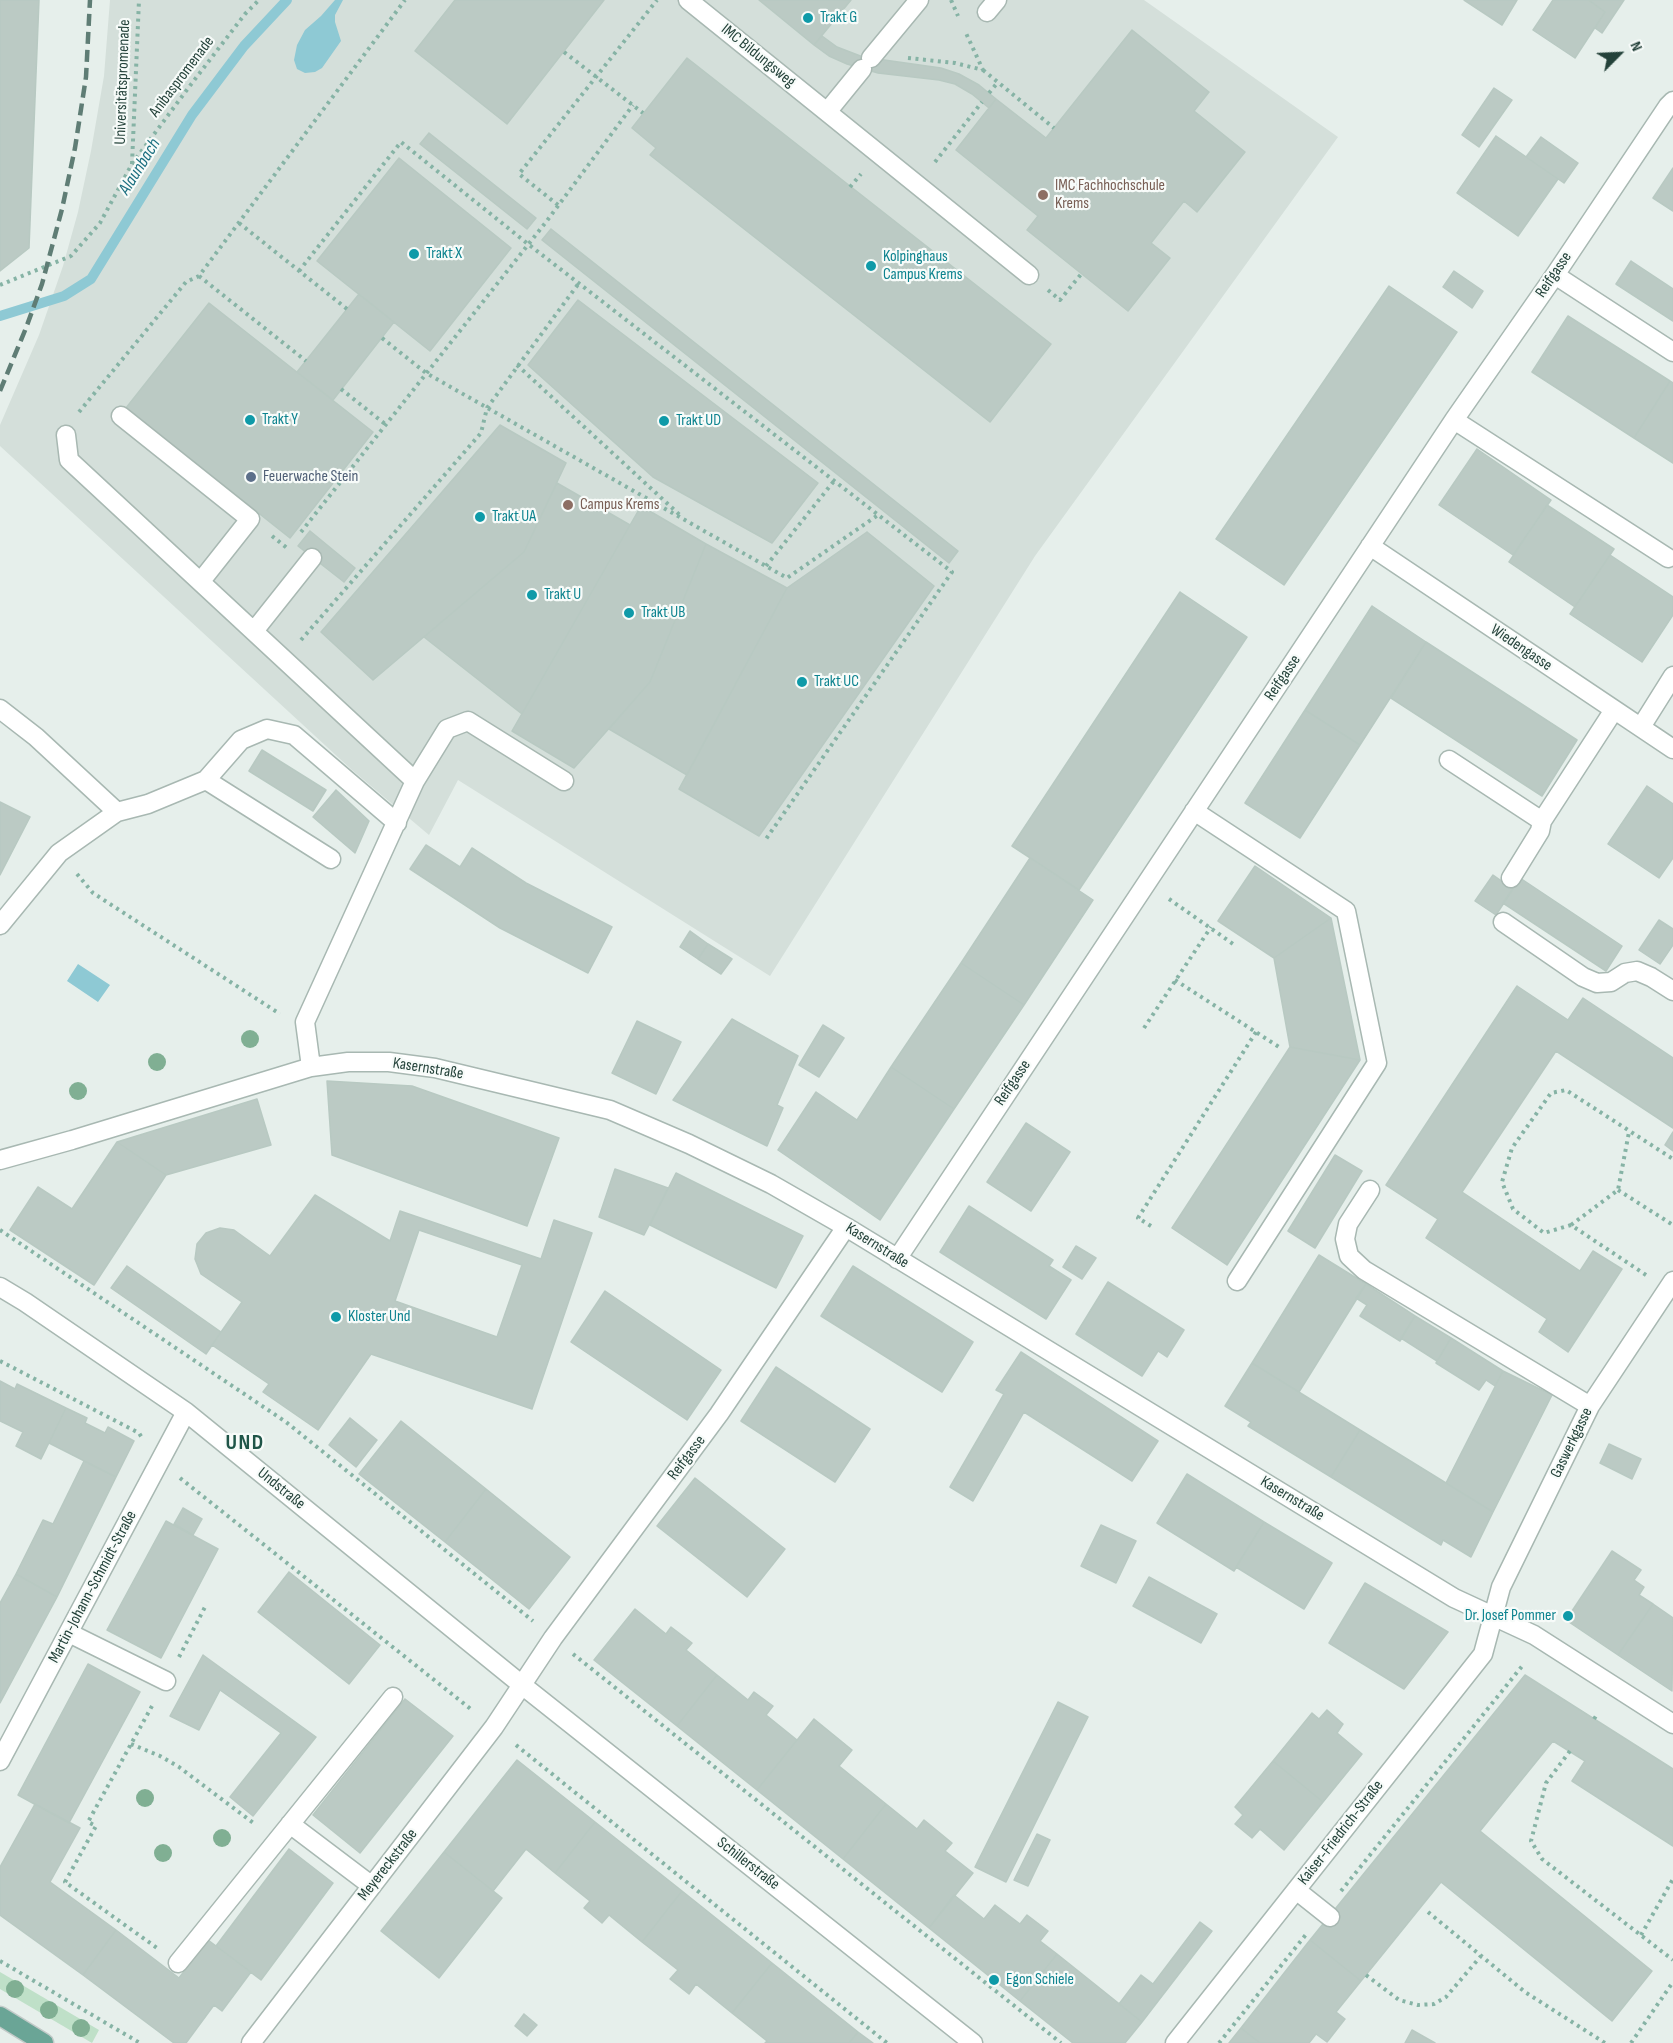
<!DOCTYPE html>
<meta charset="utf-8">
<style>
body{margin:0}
#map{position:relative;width:1673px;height:2043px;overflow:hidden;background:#e6efeb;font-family:"Sofia Sans Condensed",sans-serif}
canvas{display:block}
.north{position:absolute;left:1589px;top:24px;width:60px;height:60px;-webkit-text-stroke:4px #f7fbf9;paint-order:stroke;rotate:66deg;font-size:16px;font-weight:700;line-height:24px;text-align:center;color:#24423a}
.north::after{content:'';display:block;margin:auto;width:21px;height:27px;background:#24423a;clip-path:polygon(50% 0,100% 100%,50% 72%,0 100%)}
</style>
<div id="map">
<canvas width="1673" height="2043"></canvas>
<div class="north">N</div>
</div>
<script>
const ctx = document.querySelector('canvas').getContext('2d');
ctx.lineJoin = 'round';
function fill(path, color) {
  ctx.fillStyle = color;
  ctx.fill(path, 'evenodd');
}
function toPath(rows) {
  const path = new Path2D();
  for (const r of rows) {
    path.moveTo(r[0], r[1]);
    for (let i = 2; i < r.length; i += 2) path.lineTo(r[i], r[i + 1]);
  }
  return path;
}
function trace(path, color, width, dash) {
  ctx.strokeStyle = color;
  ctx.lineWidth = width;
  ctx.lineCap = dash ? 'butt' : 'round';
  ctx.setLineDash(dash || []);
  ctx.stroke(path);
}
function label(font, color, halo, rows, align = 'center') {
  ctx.font = font + ' "Sofia Sans Condensed",sans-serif';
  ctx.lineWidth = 4.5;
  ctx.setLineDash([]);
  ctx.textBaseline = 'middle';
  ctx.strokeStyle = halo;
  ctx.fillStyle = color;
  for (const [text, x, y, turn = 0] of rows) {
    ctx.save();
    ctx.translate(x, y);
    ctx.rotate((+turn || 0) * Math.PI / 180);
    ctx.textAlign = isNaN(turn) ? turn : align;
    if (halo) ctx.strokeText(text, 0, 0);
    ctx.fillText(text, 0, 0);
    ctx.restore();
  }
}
fill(toPath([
 [110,0,1144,0,1338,137,1035,556,770,976,458,780,429,835,352,770,0,446,0,425,39,335,63,266,78,212,91,151,104,76]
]), '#d4dfda');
fill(toPath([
 [0,1972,99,2030,92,2043,0,1989]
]), '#bfe0c8');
fill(toPath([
 [335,0,343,0,335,15,335,22,341,41,322,68,315,72,305,73,297,69,294,60,297,45,305,30,321,16],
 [78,964,110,985,98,1002,67,981]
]), '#8ec9d4');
trace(toPath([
 [0,316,64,296,91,279,192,115,244,46,287,0]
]), '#8ec9d4', 10);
const building = toPath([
 [0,0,39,0,29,248,0,271,0,0],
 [455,0,604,0,507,124,415,51,455,0],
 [759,0,851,0,814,45,759,0],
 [1464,0,1517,0,1502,25,1464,0],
 [1553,0,1588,0,1605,12,1575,58,1533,30,1553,0],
 [1624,0,1602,33,1595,28,1605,12,1589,0,1624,0],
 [1132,30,1209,92,1194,111,1245,152,1197,212,1184,201,1151,243,1170,258,1128,311,1027,230,1038,216,956,150,996,99,1046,138,1132,30],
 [822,36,837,47,863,57,941,68,959,74,979,85,996,99,989,108,972,94,955,84,939,80,878,73,847,64,829,56,814,45,822,36],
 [687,58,1051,344,990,422,650,155,656,148,632,128,687,58],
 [1494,88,1512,100,1479,147,1462,135,1494,88],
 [429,133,536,218,527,229,420,144,429,133],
 [1496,136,1558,179,1518,236,1457,193,1496,136],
 [1541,137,1578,163,1564,183,1526,157,1541,137],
 [399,158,511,248,430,351,317,261,399,158],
 [1673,168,1673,211,1653,198,1673,168],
 [551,229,958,551,949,563,542,240,551,229],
 [1631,261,1673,289,1673,321,1616,284,1631,261],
 [1454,271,1483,291,1472,308,1443,287,1454,271],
 [1389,286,1457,332,1284,585,1216,539,1389,286],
 [359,294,394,322,333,400,297,372,359,294],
 [578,300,818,483,772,543,653,477,528,365,578,300],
 [209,303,373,432,290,538,126,408,209,303],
 [1568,316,1670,381,1634,438,1532,372,1568,316],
 [1670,381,1673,383,1673,463,1634,438,1670,381],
 [500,425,566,463,524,552,373,680,321,632,500,425],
 [1477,449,1551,500,1513,555,1439,505,1477,449],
 [557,483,630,525,522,714,424,637,524,552,557,483],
 [1547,505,1614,549,1575,607,1509,562,1547,505],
 [641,506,706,544,650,682,574,768,512,731,641,506],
 [310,531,355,568,344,582,298,546,310,531],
 [867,532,934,586,759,836,679,789,787,588,867,532],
 [706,544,787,588,687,775,609,729,650,682,706,544],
 [1610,555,1673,597,1673,615,1642,662,1570,614,1610,555],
 [1180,592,1247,637,1079,890,1012,846,1180,592],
 [1372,606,1426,642,1360,745,1305,710,1372,606],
 [1426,642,1577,740,1542,796,1391,698,1426,642],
 [1305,710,1360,745,1300,838,1245,803,1305,710],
 [262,750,326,790,313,811,249,771,262,750],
 [1647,786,1673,804,1673,858,1659,878,1608,844,1647,786],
 [336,790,369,821,355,853,313,817,336,790],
 [0,802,30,817,0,875,0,802],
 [426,845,460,867,472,848,526,883,612,927,588,973,500,928,410,869,426,845],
 [1030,858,1093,900,1024,1005,961,963,1030,858],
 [1255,866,1331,918,1274,958,1218,921,1255,866],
 [1493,875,1513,889,1496,915,1475,901,1493,875],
 [1520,878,1622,946,1606,971,1503,903,1520,878],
 [1331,918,1360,1060,1290,1047,1274,958,1331,918],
 [1659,920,1673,929,1673,945,1660,964,1639,950,1659,920],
 [690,931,708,944,698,959,680,947,690,931],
 [708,944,732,959,721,974,698,959,708,944],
 [961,963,1024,1005,954,1109,891,1067,961,963],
 [1517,986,1568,1020,1583,998,1673,1058,1673,1128,1556,1051,1462,1192,1580,1271,1593,1251,1622,1269,1568,1352,1539,1332,1547,1319,1426,1238,1438,1219,1386,1185,1517,986],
 [732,1019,798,1056,777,1105,783,1108,767,1146,673,1100,732,1019],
 [637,1021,681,1042,656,1094,612,1073,637,1021],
 [823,1025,844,1038,819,1077,799,1065,823,1025],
 [1290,1047,1360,1060,1227,1265,1172,1228,1290,1047],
 [891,1067,954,1109,880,1220,778,1150,816,1092,857,1120,891,1067],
 [327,1081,412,1086,559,1138,527,1226,332,1155,327,1081],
 [257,1099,271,1145,166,1175,117,1142,257,1099],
 [1026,1123,1070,1152,1031,1211,987,1182,1026,1123],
 [1673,1132,1673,1151,1665,1145,1673,1132],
 [117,1142,166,1175,94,1285,10,1230,38,1187,72,1209,117,1142],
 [1335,1155,1362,1171,1315,1248,1288,1231,1335,1155],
 [615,1169,668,1188,644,1235,599,1217,615,1169],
 [676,1173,803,1236,776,1288,650,1225,676,1173],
 [315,1195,390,1241,400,1211,541,1259,554,1220,592,1233,532,1409,371,1354,318,1430,263,1392,269,1384,212,1345,242,1302,201,1274,195,1259,197,1244,206,1233,220,1228,234,1230,270,1256,315,1195],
 [419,1230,522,1265,497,1337,395,1301,419,1230],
 [969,1206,1053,1260,1049,1266,1071,1280,1046,1319,940,1252,969,1206],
 [1076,1246,1096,1258,1082,1279,1063,1267,1076,1246],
 [1319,1255,1366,1284,1299,1392,1252,1363,1319,1255],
 [127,1266,221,1332,206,1354,111,1288,127,1266],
 [853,1266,973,1342,942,1392,821,1316,853,1266],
 [1108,1282,1184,1330,1167,1357,1158,1351,1142,1376,1076,1334,1108,1282],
 [1366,1284,1415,1316,1400,1341,1360,1316,1367,1305,1356,1298,1366,1284],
 [605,1291,721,1370,687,1420,571,1342,605,1291],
 [1415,1316,1451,1338,1437,1361,1401,1338,1415,1316],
 [1451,1338,1503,1371,1495,1386,1486,1380,1479,1390,1436,1363,1451,1338],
 [1021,1352,1158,1441,1132,1481,1024,1412,973,1501,950,1487,1004,1394,996,1390,1021,1352],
 [1252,1363,1360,1430,1331,1477,1248,1426,1251,1422,1225,1406,1252,1363],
 [776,1367,870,1429,835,1482,741,1421,776,1367],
 [1503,1371,1552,1395,1493,1512,1446,1483,1503,1371],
 [0,1381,15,1389,17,1384,66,1408,41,1459,16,1446,23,1432,0,1421,0,1381],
 [66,1408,87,1418,85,1423,105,1433,108,1427,134,1441,116,1477,49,1443,66,1408],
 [350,1418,377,1440,356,1467,329,1445,350,1418],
 [401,1421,486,1489,445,1542,359,1474,401,1421],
 [1360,1430,1493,1512,1471,1557,1443,1540,1441,1545,1331,1477,1360,1430],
 [1609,1444,1641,1459,1632,1479,1600,1463,1609,1444],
 [84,1461,116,1477,57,1597,16,1574,43,1520,53,1524,84,1461],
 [1187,1474,1264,1522,1234,1571,1157,1523,1187,1474],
 [695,1478,785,1549,747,1597,657,1526,695,1478],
 [486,1489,570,1557,529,1609,445,1542,486,1489],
 [183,1508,202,1519,193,1535,174,1524,183,1508],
 [166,1521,218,1549,161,1658,107,1630,166,1521],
 [1264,1522,1332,1563,1304,1609,1236,1567,1264,1522],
 [1101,1525,1136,1541,1116,1583,1081,1566,1101,1525],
 [1612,1551,1641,1570,1634,1580,1644,1587,1639,1595,1653,1604,1618,1655,1566,1620,1612,1551],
 [289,1572,380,1645,349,1684,258,1612,289,1572],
 [16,1574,57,1597,0,1703,0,1603,16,1574],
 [1149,1577,1217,1614,1201,1643,1133,1606,1149,1577],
 [1365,1583,1448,1632,1404,1689,1329,1643,1365,1583],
 [1653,1604,1673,1618,1672,1691,1618,1655,1653,1604],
 [635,1609,666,1634,671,1627,692,1643,686,1650,717,1675,677,1726,594,1660,635,1609],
 [203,1655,316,1737,253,1816,230,1797,281,1733,220,1690,199,1730,170,1716,203,1655],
 [88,1664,140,1692,69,1823,18,1795,88,1664],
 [717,1675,748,1700,754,1692,773,1706,766,1715,797,1740,757,1790,677,1726,717,1675],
 [1525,1675,1673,1769,1673,1846,1572,1781,1585,1761,1553,1741,1480,1831,1652,1971,1612,2021,1441,1882,1361,1981,1310,1940,1525,1675],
 [405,1699,453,1736,360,1853,313,1815,405,1699],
 [1058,1702,1088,1717,1006,1882,975,1867,1058,1702],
 [1327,1710,1343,1724,1337,1733,1362,1754,1323,1802,1273,1761,1312,1713,1319,1719,1327,1710],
 [814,1719,852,1750,839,1766,886,1804,843,1859,757,1790,814,1719],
 [517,1760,595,1822,555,1873,526,1849,493,1891,444,1852,517,1760],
 [1273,1761,1323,1802,1284,1850,1260,1829,1252,1838,1235,1824,1243,1815,1235,1807,1273,1761],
 [35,1804,80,1828,50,1882,116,1930,83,1975,0,1915,0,1867,35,1804],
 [886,1804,917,1829,924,1820,952,1843,945,1851,973,1873,929,1928,843,1859,886,1804],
 [595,1822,682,1891,642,1942,609,1915,602,1923,584,1908,590,1901,555,1873,595,1822],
 [1037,1834,1050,1840,1028,1886,1014,1880,1037,1834],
 [289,1849,333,1883,261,1980,216,1946,289,1849],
 [444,1852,502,1898,439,1978,381,1931,444,1852],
 [682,1891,772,1963,732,2013,696,1984,689,1994,670,1979,678,1970,642,1942,682,1891],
 [954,1895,984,1919,995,1905,1020,1924,1027,1915,1048,1931,1040,1941,1057,1954,1020,2001,929,1928,954,1895],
 [1200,1922,1212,1931,1142,2022,1119,2004,1141,1975,1153,1984,1200,1922],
 [116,1930,179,1978,208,1940,251,1972,222,2011,214,2005,186,2043,174,2043,83,1975,116,1930],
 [1310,1940,1361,1981,1336,2012,1345,2019,1327,2042,1316,2034,1309,2043,1260,2043,1241,2028,1310,1940],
 [1057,1954,1142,2022,1125,2043,1073,2043,1020,2001,1057,1954],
 [772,1963,858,2032,849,2043,765,2043,767,2041,732,2013,772,1963],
 [524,2014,537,2025,527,2036,515,2026,524,2014],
 [1241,2028,1260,2043,1229,2043,1241,2028],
 [1412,2030,1435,2043,1405,2043,1412,2030],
 [858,2032,873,2043,849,2043,858,2032]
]);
fill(building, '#bbcac4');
trace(building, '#b8c9c2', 1.5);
const minor = toPath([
 [688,0,827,112],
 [987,12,997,0],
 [871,58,919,0],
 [862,69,827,112,1029,275],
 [1555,275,1673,352],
 [121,416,250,519,201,581],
 [1454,420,1668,558],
 [66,435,69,460,415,781,305,1022,311,1067],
 [1370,546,1673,749],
 [254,631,312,558],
 [0,709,36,737,117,812,148,804,206,780,331,859],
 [1641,727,1673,676],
 [1449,760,1542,821,1614,710],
 [206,780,241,740,267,729,294,735,397,823],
 [415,781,447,729,468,721,564,781],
 [1194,811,1346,911,1377,1063,1237,1281],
 [1511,878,1540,831,1542,821],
 [1503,922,1583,977,1597,983,1611,982,1625,973,1637,971,1651,977,1673,991],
 [0,925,59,853,117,812],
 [0,1160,72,1140,311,1067,348,1062,389,1062,435,1068,610,1110,689,1144,771,1184,846,1227,1454,1598,1534,1635,1673,1724],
 [1370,1190,1348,1224,1345,1239,1349,1256,1364,1270,1590,1406],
 [897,1259,1454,420,1555,275,1668,106,1673,101],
 [0,1287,25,1302,186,1412,522,1685,973,2043],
 [69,1633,166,1681],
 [0,1761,186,1412],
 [290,1824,372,1886],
 [1296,1890,1330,1917],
 [178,1963,393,1697],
 [251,2043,494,1727,553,1638,719,1414,846,1227],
 [1175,2043,1483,1654,1501,1587,1590,1406,1673,1281]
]);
const major = toPath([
 [0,2016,44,2043]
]);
trace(minor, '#a8b8b2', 21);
trace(major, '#c2cac8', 21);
trace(toPath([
 [951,0,958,16],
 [564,52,643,113],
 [908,58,955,63,983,70,965,31],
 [983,70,1054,128],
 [989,93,998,82],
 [935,162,982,102],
 [132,164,139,0],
 [850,187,861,174],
 [558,205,519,174,657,0],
 [239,223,347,309],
 [299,271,401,142,528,244,952,572,766,839],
 [199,276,306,361],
 [0,285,71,256,100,223,132,164,189,87,245,14,259,0],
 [1048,290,1060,300,1082,273],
 [382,338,426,373,787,578,878,515],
 [517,365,682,517],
 [341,389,385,424],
 [79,412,186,282,199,276,405,0],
 [301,532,546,222,633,105],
 [272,536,287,548],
 [766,566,834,481],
 [301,640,481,433,487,408,579,283],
 [77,874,93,893,280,1014],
 [1169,899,1236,946],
 [1175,980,1279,1047],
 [1144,1028,1211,927],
 [1618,1190,1673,1225],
 [1571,1225,1618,1190,1629,1132],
 [1151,1226,1138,1218,1256,1032],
 [0,1230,286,1422,533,1621],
 [1646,1275,1571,1225,1544,1233,1513,1209,1502,1182,1512,1148,1551,1093,1566,1090,1673,1159],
 [0,1361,139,1433,142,1438],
 [180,1478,472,1710],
 [573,1654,1061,2043],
 [179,1657,205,1607],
 [152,1706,88,1822,96,1826,65,1882,157,1948],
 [1594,1719,1598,1713],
 [131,1744,160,1756,179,1767,256,1825],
 [516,1745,887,2043],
 [1570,1751,1546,1783,1531,1841,1542,1859,1673,1960],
 [1341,1891,1523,1665],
 [1428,1912,1525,1992,1605,2043],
 [1641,1935,1673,1879],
 [0,1961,140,2043],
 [1366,1975,1399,2000,1418,2005,1434,2004,1446,1997,1481,1956],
 [1219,2043,1308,1932],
 [1631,2043,1673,1982]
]), '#86b3a5', 4, [3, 4.5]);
trace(minor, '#fff', 18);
trace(major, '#6aa596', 18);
trace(toPath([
 [0,391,26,328,42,284,62,209,75,148,86,77,90,0]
]), '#5f7d75', 4.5, [12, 6]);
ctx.fillStyle = '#80af93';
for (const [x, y] of [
 [250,1039],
 [157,1062],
 [78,1091],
 [145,1798],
 [222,1838],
 [163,1853],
 [15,1989],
 [49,2010],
 [81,2028]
]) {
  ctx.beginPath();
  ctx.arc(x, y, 9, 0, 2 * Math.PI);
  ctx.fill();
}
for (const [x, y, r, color] of [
 [808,18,6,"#0f9aa8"],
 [1043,195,6,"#8d6e63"],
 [414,254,6,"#0f9aa8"],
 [871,266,6,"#0f9aa8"],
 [250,420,6,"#0f9aa8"],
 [664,421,6,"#0f9aa8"],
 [251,477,6,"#5c6f8a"],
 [568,505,6,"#8d6e63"],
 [480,517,6,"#0f9aa8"],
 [532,595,6,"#0f9aa8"],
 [629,613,6,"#0f9aa8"],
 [802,682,6,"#0f9aa8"],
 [336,1317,6,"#0f9aa8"],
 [1568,1616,6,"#0f9aa8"],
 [994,1980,6,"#0f9aa8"]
]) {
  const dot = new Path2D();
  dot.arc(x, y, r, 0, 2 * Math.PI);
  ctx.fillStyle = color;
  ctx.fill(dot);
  trace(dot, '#f7fbf9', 2);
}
label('16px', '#0d838f', '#f7fbf9', [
 ["Trakt G",820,18],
 ["Trakt X",426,254],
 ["Kolpinghaus",883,257],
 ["Campus Krems",883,275],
 ["Trakt Y",262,420],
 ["Trakt UD",676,421],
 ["Trakt UA",492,517],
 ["Trakt U",544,595],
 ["Trakt UB",641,613],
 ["Trakt UC",814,682],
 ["Kloster Und",348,1317],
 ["Dr. Josef Pommer",1556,1616,"right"],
 ["Egon Schiele",1006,1980]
], 'left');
label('16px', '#24423a', '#f7fbf9', [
 ["IMC Bildungsweg",758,56,39],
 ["Anibaspromenade",182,77,-53],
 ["Universitätspromenade",123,82,-88],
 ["Reifgasse",1554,275,-56],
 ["Wiedengasse",1521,648,34],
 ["Reifgasse",1283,678,-56],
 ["Kasernstraße",428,1069,9],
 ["Reifgasse",1013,1083,-56],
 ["Kasernstraße",877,1246,32],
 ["Gaswerkgasse",1572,1443,-64],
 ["Reifgasse",687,1458,-53],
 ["Undstraße",281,1489,39],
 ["Kasernstraße",1292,1499,31],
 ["Martin-Johann-Schmidt-Straße",93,1587,-62],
 ["Kaiser-Friedrich-Straße",1341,1833,-52],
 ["Schillerstraße",748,1864,38],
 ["Meyereckstraße",388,1865,-52]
]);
label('16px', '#785e54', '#f7fbf9', [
 ["IMC Fachhochschule",1055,186],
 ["Krems",1055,204],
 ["Campus Krems",580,505]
], 'left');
label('16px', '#4e5e75', '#f7fbf9', [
 ["Feuerwache Stein",263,477]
], 'left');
label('italic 18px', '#1c6f80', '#f7fbf9', [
 ["Alaunbach",140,167,-58]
]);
ctx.letterSpacing = '1.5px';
label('bold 22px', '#1f5548', '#f7fbf9', [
 ["UND",245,1443]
]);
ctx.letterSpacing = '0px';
</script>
